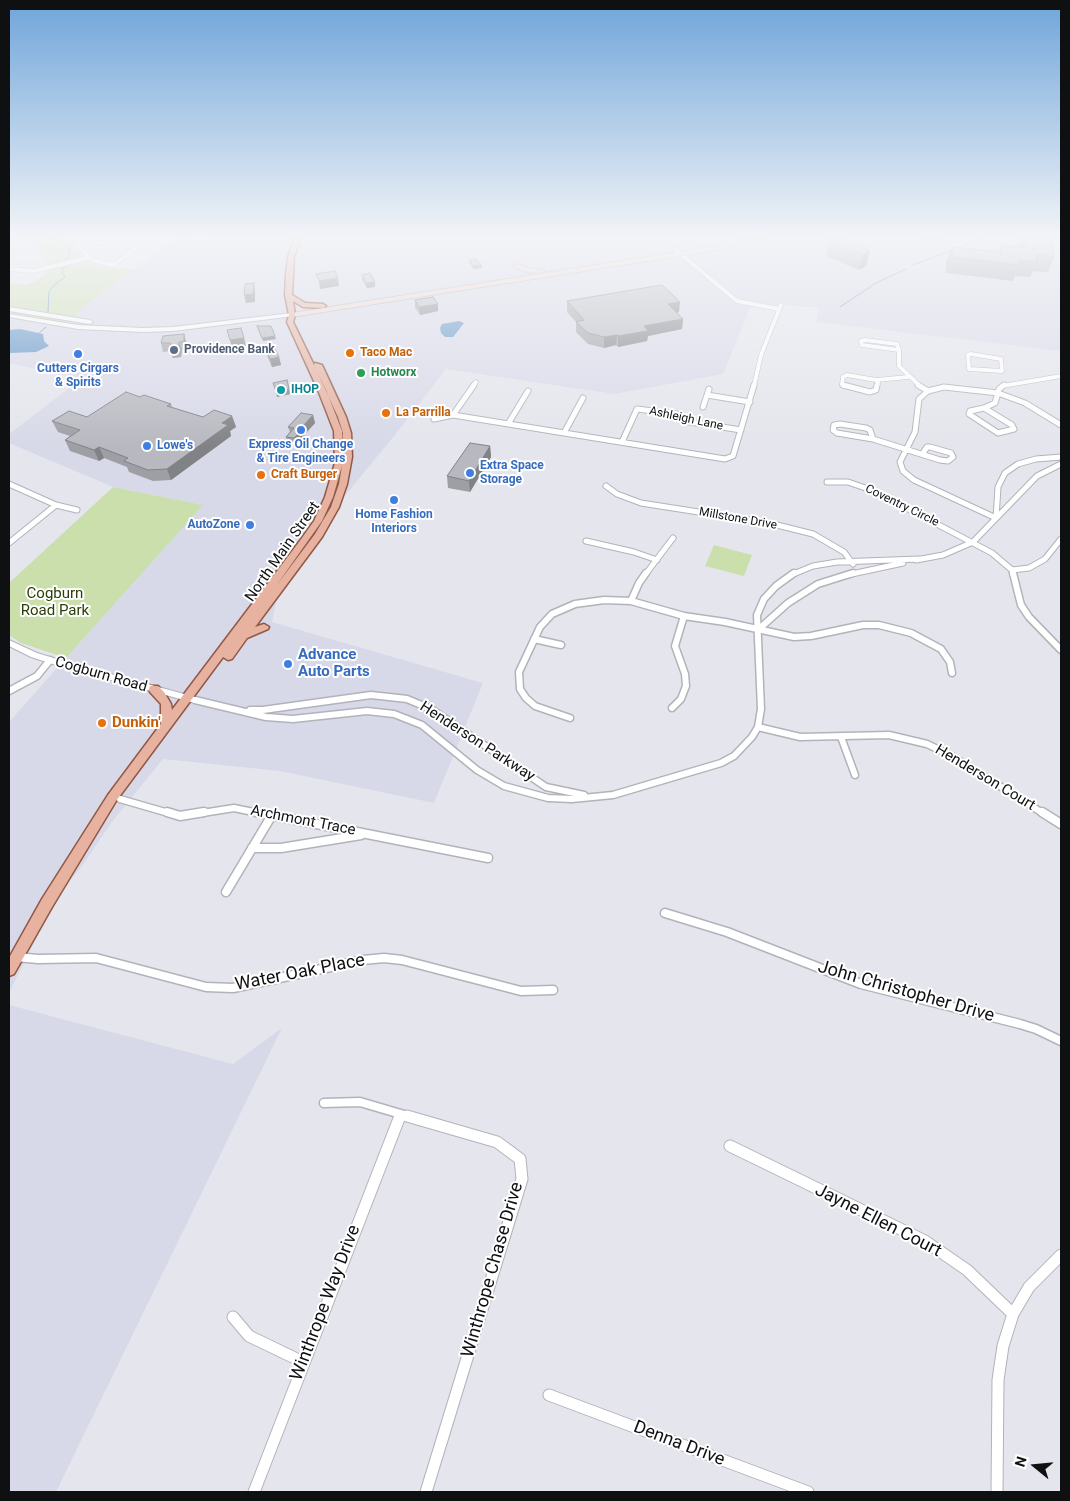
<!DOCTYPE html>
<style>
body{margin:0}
#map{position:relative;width:1070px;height:1501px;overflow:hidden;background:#e5e6ed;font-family:Roboto,sans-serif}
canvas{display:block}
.frame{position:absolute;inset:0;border:10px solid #0f1012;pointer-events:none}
.north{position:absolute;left:1010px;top:1441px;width:50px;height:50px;-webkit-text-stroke:4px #fff;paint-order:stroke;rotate:287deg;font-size:14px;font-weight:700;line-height:20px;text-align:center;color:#0f1012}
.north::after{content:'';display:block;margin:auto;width:18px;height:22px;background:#0f1012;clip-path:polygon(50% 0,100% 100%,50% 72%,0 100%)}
</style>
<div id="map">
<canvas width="1070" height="1501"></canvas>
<div class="frame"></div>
<div class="north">N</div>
</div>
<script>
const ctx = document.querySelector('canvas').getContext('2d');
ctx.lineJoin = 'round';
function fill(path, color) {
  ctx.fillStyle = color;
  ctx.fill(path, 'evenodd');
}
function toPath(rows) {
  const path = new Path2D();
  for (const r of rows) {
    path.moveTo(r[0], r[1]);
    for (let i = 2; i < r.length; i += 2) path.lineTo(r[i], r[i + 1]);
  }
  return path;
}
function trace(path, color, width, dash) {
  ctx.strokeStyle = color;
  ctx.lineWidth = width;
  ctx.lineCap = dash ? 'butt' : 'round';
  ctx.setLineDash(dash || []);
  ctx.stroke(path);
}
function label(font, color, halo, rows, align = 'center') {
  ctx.font = font + ' Roboto,sans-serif';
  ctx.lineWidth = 4;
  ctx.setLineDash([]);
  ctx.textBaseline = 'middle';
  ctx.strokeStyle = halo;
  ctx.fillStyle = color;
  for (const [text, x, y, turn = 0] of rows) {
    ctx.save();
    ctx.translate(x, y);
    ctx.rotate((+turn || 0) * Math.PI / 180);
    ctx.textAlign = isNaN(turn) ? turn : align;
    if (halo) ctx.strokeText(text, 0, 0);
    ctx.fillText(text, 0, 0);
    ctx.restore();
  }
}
fill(toPath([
 [182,237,203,239,204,237,1061,237,1061,351,816,322,819,308,752,303,723,374,614,394,446,369,399,430,319,527,280,583,272,622,483,683,434,803,280,771,163,759,112,822,82,866,58,895,9,993,9,722,202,505,113,487,9,443,9,434,81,379,9,363,9,315,65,324,78,314,82,308,175,238],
 [9,1005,233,1064,282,1028,56,1492,9,1492]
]), '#d8d9e8');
fill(toPath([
 [9,237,69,237,86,262,104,267,134,269,82,308,78,314,65,324,9,315,9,283,26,285,32,283,46,274,47,266,33,242,24,243,15,238,9,240],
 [113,487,203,505,66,658,21,643,9,635,9,583],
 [714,545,752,555,744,576,705,566]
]), '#cbdfad');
fill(toPath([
 [459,321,464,323,453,337,445,337,441,333,440,328,442,324],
 [20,329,43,334,44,341,49,346,36,352,9,353,9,330]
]), '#5a8fc4');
trace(toPath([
 [51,237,68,248,70,256,65,260],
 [913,265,987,237],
 [840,307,876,283,906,269],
 [48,312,49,292,54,285,65,277,62,272,64,267],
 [39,333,46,327]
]), '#5a8fc4', 1);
const minorFar4 = toPath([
 [101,237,76,243,92,260,113,265,151,237],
 [1049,237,1061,239],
 [676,250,737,301,779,309],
 [9,269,33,271,88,258],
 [865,340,897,344,899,350,862,345,861,341,865,340],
 [899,350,899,366,920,386],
 [971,354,1001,359,1002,371,969,369,968,355,971,354],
 [876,380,908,377],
 [473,386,476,382],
 [754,386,761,355,781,305],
 [844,386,842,384,843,377,847,375,876,380,878,382,877,386],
 [1002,386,1061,376]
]);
const minorFar3 = toPath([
 [843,385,870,392,876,390,877,385],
 [918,385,928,391],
 [707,395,750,402],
 [703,407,709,389],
 [984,408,1012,425,1014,429,998,433,969,414,970,411,984,408],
 [984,408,995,403,999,389,1004,385],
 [453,415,474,385],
 [434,419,453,415,725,459,733,456,754,385],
 [508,424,528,391],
 [840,424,866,428,870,430,873,439,837,433,833,430,834,425,840,424],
 [564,433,583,398],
 [873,439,940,460,948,461,953,457,951,453,930,447,927,447,923,453],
 [622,442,637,409,677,414,684,421,741,430],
 [827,482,848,482,874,491,992,553,1012,570,1013,575],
 [9,484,56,505,9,543],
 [606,486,617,494,641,503,769,523,813,534,844,552,853,564],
 [56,505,77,510],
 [996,518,914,480,903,471,900,462,915,432,919,399,928,391,944,387,998,393,1025,403,1061,425],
 [996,518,998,487,1005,473,1018,464,1036,459,1061,457],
 [586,541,634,552,657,560],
 [916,560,943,555,973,542,1037,476,1061,464],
 [1012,570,1029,568,1045,559,1061,539],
 [645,575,673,538],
 [791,575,813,566,837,562,919,559],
 [847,575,903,563]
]);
const minorFar2 = toPath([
 [1013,573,1021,605,1029,617,1061,650],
 [631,601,639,583,646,573],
 [759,629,788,603,818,584,853,573],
 [534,639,561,645],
 [9,691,37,676,50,660],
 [195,700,266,717,293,719,367,711,394,714,422,725,477,770,504,786,548,798,572,799,613,795,721,763,734,756,752,737,758,727,761,709,757,615,764,599,776,586,794,573],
 [672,708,681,699,686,686,685,674,675,646,684,616],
 [250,710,263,710,371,695,407,699,431,709,546,787,584,795],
 [570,718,535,706,526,698,520,689,519,672,540,627,552,614,575,604,604,600,631,601,684,616,725,622,794,637,811,636,863,625,879,625,911,633,941,649,950,662,952,673],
 [758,727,800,737,889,735,927,744,952,756,1044,814],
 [841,737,855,775],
 [120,799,172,814],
 [196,814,234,808,263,814]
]);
const minorFar1 = toPath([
 [167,812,180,816,204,812],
 [256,812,488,858],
 [1042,812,1061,824],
 [252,848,281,848,361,835],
 [226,892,272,815],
 [665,913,727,932,861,984,1020,1024,1036,1029,1061,1041],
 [16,957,38,959,96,958,206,987,233,988,363,960,384,958,402,960,521,991,553,990],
 [324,1103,360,1102,411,1117],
 [399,1117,400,1115]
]);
const minor = toPath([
 [407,1116,497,1142,520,1159,522,1179,426,1492],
 [730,1146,925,1241,967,1270,1013,1314],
 [233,1317,249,1336,303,1362],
 [549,1395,808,1492],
 [254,1492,400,1116],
 [997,1492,998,1380,1003,1346,1013,1314,1029,1287,1061,1255]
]);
const tertiary = toPath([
 [9,307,90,320,93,322,90,324,9,311,9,307],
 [292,313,294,314,294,316,173,331,143,332,78,329,9,317,9,314,78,325,143,328,173,327,292,313],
 [9,640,37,653,63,661,195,697,199,700,195,703,59,666,31,657,9,646,9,640]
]);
const secondary = toPath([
 [759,237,769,237,717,250,292,317,289,315,292,313,717,246,759,237],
 [516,264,528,268,545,271,542,273,527,272,514,267,514,265,516,264]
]);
const primary = toPath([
 [295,237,301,237,294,257,292,295,305,303,323,304,326,306,323,308,303,307,293,301,295,315,293,322,326,390,342,431,343,445,343,433,338,417,314,365,315,363,322,365,346,417,351,433,352,457,347,484,339,507,322,537,255,627,264,624,269,627,268,629,247,638,232,659,228,660,223,657,116,801,52,907,14,974,9,976,9,958,42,899,108,795,161,724,161,704,150,692,149,689,150,686,158,686,164,692,171,704,172,710,299,542,314,521,325,497,335,463,334,431,318,390,287,322,289,315,285,295,286,274,288,257,295,237],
 [342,466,339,484,331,507,315,534,276,586,322,521,333,497,342,466]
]);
trace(minorFar4, '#b2b3ba', 5);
trace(minorFar3, '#b2b3ba', 7);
trace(minorFar2, '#b2b3ba', 9);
trace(minorFar1, '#b2b3ba', 11);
trace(minor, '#b2b3ba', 13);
trace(tertiary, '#b2b3ba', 2);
trace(secondary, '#b2b3ba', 2);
trace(primary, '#915845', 3);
trace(minorFar4, '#fff', 4);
trace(minorFar3, '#fff', 5);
trace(minorFar2, '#fff', 6);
trace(minorFar1, '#fff', 8);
trace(minor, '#fff', 11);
fill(tertiary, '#fff');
fill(secondary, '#f3d8d0');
fill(primary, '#e7b2a0');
fill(toPath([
 [915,237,940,237,939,241,914,238],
 [1021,237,1051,237,1054,257,1048,272,1033,271,1030,277,1015,276,1013,281,946,273,946,262,952,247,998,252,1001,245,1019,247,1018,243],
 [830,241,870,250,866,266,859,270,826,256],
 [469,260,481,265,482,268,473,269,469,262],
 [362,275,375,287,367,288,362,280],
 [415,300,438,311,420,315,415,308],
 [567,301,679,312,677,313,683,319,682,329,648,336,647,341,618,347,616,345,604,348,588,344,576,332,576,322,567,312],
 [184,334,186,342,186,349,182,350,181,357,173,358,171,351,163,352,161,343],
 [266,350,279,357,281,365,272,367,268,358],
 [140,397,171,404,172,407,203,417,232,416,236,427,230,431,231,436,171,480,153,481,129,472,127,467,104,458,99,461,70,451,65,440,70,436,58,432,52,421,87,417],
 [313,415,315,423,304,435,305,437,296,447,288,445,286,437,290,432,288,427],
 [490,446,491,457,470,492,448,488,447,476]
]), '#9e9fa5');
fill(toPath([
 [870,250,866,266,859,270,863,255],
 [481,265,482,268,473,269,473,266],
 [338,278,339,286,320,289,319,281],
 [375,282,375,287,367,288,366,283],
 [254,283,255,291,255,302,246,303,244,295],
 [680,302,679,312,666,314,668,304],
 [438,304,438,311,420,315,419,307],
 [683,319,682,329,648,336,647,341,618,347,618,336,644,326],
 [184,334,186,342,186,349,184,341],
 [617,335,616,345,604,348,604,337],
 [275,336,276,339,263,341,262,338],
 [244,338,246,346,232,348,230,340],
 [179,342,182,350,181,357,173,358,170,349],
 [279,357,281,365,272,367,270,359],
 [289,389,291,394,277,397,276,391],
 [313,415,315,423,304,435,305,437,296,447,294,438],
 [232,416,236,427,230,431,231,436,171,480,167,469,222,423],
 [490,446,491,457,470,492,469,481],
 [99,447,104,458,99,461,94,450]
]), '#818286');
const building = toPath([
 [832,237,837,237,870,250,863,255,830,241,832,237],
 [1026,237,1051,237,1054,257,1036,255,1037,262,1018,260,1019,265,952,257,952,247,1001,252,1001,245,1027,248,1026,237],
 [476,259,481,265,473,266,469,260,476,259],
 [335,271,338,278,319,281,316,274,335,271],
 [370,273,375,282,366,283,362,275,370,273],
 [254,283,253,294,244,295,245,284,254,283],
 [662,285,680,302,668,304,683,319,644,326,648,331,618,336,617,335,604,337,588,333,576,322,584,320,567,301,662,285],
 [433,297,438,304,419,307,415,300,433,297],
 [257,326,271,326,275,336,262,338,257,326],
 [241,328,244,338,230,340,227,330,241,328],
 [184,334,184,341,179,342,178,349,170,349,171,343,161,343,163,336,184,334],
 [275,349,279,357,270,359,266,350,275,349],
 [287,380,289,389,276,391,273,383,287,380],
 [126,392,140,397,144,395,171,404,167,406,203,417,214,410,232,416,222,423,228,425,167,469,148,470,124,461,128,458,99,447,94,450,65,440,80,430,52,421,69,411,87,417,126,392],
 [301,413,313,415,301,428,303,429,294,438,286,437,294,428,288,427,301,413],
 [470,443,490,446,469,481,447,476,470,443]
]);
fill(building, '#b8b9c0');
trace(building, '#818286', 1);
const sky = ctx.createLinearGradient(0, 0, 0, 447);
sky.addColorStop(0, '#6fa5da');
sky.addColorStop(0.53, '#f3f4f7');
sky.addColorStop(1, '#f3f4f700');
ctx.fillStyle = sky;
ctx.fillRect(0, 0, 1070, 447);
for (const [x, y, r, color] of [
 [174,350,5,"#5c6f8a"],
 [350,353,5,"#e8710a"],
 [78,354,5,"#3f7fe0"],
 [361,373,5,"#2e9e5b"],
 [281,390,5,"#0f9aa8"],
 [386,413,5,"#e8710a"],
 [301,430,5,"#3f7fe0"],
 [147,446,5,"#3f7fe0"],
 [470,473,5,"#3f7fe0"],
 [261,475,5,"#e8710a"],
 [394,500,5,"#3f7fe0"],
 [250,525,5,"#3f7fe0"],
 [288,664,5,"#3f7fe0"],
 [102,723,5,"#e8710a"]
]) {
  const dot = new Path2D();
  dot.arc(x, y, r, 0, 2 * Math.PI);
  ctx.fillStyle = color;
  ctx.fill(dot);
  trace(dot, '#fff', 2);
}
label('bold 12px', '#4e5e75', '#fff', [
 ["Providence Bank",184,350]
], 'left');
label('bold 12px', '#c56008', '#fff', [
 ["Taco Mac",360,353],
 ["La Parrilla",396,413],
 ["Craft Burger",271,475]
], 'left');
label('bold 12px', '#366cbe', '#fff', [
 ["Cutters Cirgars",78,369],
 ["& Spirits",78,383],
 ["Express Oil Change",301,445],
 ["& Tire Engineers",301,459],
 ["Lowe's",157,446,"left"],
 ["Extra Space",480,466,"left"],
 ["Storage",480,480,"left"],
 ["Home Fashion",394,515],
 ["Interiors",394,529],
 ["AutoZone",240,525,"right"]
]);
label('bold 12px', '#27864d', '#fff', [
 ["Hotworx",371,373]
], 'left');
label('bold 12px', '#0d838f', '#fff', [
 ["IHOP",291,390]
], 'left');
label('12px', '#0f1012', '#fff', [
 ["Ashleigh Lane",686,419,12],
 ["Coventry Circle",902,506,26],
 ["Millstone Drive",738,519,10]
]);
label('15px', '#0f1012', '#fff', [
 ["North Main Street",283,552,-55],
 ["Cogburn Road",101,675,16],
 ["Henderson Parkway",477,742,33],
 ["Henderson Court",985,778,31],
 ["Archmont Trace",303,821,11]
]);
label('15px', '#2c3d07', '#fff', [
 ["Cogburn",55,594],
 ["Road Park",55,611]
]);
label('bold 15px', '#366cbe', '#fff', [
 ["Advance",298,655],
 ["Auto Parts",298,672]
], 'left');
label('bold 15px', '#c56008', '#fff', [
 ["Dunkin'",112,723]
], 'left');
label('18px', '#0f1012', '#fff', [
 ["Water Oak Place",300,973,-11],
 ["John Christopher Drive",906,992,16],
 ["Jayne Ellen Court",878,1221,27],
 ["Winthrope Chase Drive",493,1270,-74],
 ["Winthrope Way Drive",326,1303,-69],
 ["Denna Drive",679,1444,21]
]);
</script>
